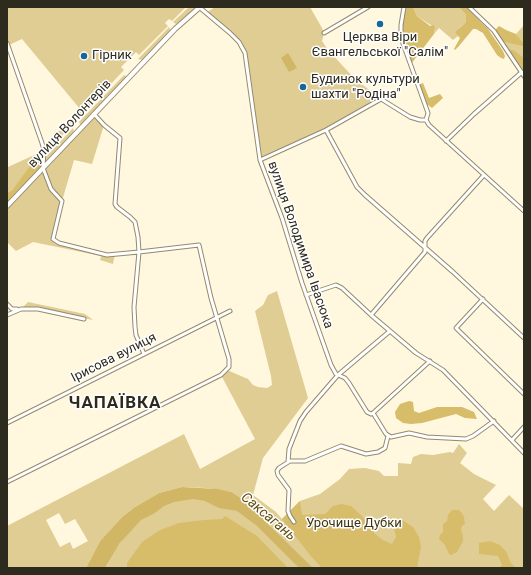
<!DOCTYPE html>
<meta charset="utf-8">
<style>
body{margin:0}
#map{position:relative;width:531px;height:575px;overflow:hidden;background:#fff7de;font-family:Roboto,sans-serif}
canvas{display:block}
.frame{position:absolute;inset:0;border:8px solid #2d2a1e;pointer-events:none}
</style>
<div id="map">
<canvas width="531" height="575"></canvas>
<div class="frame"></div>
</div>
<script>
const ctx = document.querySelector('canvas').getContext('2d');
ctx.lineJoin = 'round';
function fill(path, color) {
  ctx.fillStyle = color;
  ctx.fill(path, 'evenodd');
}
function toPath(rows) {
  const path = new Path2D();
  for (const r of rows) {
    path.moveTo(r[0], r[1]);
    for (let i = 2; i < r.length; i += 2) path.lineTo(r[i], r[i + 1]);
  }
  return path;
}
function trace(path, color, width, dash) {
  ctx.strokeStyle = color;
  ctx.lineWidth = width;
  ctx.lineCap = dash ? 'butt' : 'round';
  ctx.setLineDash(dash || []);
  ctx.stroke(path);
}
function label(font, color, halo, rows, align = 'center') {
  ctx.font = font + ' Roboto,sans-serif';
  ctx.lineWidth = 3;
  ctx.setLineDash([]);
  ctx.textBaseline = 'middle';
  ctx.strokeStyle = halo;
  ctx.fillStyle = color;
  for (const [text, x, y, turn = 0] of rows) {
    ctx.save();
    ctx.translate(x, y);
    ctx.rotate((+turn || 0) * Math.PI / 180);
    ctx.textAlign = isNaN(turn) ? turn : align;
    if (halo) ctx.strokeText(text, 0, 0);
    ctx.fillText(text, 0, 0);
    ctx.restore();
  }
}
fill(toPath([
 [7,7,186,7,172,21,169,19,165,23,168,26,139,55,136,52,121,67,124,70,82,115,79,112,80,109,22,39,9,45,7,37],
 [189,7,194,7,194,9,176,24,173,22],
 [215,7,310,7,322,28,324,33,322,41,328,50,355,79,381,99,326,130,260,160,247,63,239,42,206,13],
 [413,7,459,7,466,15,466,22,460,27,455,33,458,36,453,40,439,28,434,34,435,28,417,16],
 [524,25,524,43,516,34],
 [169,27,171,31,142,60,138,59],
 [500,41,524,47,524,59,505,49],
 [124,75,127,77,82,124,80,124,79,122],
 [94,114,104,125,92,164,74,160,62,201,54,241,107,255,115,254,113,264,100,260,101,256,33,242,16,251,7,242,7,206],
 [70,121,72,125,48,150,46,143],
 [73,128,74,132,47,161,45,161,45,158],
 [43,151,43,158,33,163,12,190,7,193,7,165,8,167],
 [277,291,308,398,263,458,253,495,276,512,282,519,300,501,320,494,340,479,349,469,365,468,379,471,384,476,398,476,398,463,411,464,413,457,421,454,433,455,450,452,453,453,459,444,467,453,460,463,474,474,496,485,483,499,494,511,509,495,524,509,524,568,105,568,120,543,128,533,143,511,176,499,231,492,207,488,182,487,159,493,135,507,122,517,100,541,86,568,7,568,7,526,184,434,200,469,255,439,221,375,227,370,248,379,253,385,258,387,267,388,272,385,271,376,255,311,263,305,268,295],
 [59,513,65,524,75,519,88,541,73,549,70,542,60,547,46,520],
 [28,302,85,314,93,320,38,309,21,309]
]), '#e0cd94');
fill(toPath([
 [405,7,413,7,417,16,430,26,434,25,435,28,434,34,411,64,403,38,402,25],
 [459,7,466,7,488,29,503,51,505,56,504,59,501,58,497,55,483,33,476,29,473,29,459,46,455,50,454,49,460,38,455,33,456,31,466,22,466,15],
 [499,26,506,30,516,34,524,43,524,47,500,41,494,31],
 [505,49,513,50,524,58,524,76],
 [423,83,429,98,440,94,443,98,432,108,424,102,418,85],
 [43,158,43,168,7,206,7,193,12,190,33,162],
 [409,401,413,402,414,411,419,413,437,407,462,407,474,412,477,419,465,418,456,414,422,423,411,424,403,423,396,418,395,412,400,404],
 [300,501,302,515,325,514,333,506,342,504,351,506,361,515,375,534,383,540,392,544,396,537,393,524,399,518,413,527,419,537,421,547,417,568,322,568,310,555,282,519],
 [452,510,459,510,461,512,464,517,465,524,462,526,461,530,463,535,463,541,457,552,451,555,449,554,445,545,439,539,440,535,443,532,443,524,447,521,448,515],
 [225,516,257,536,288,568,127,568,127,563,142,542,160,530,179,523,204,520,222,519],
 [490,541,500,545,507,553,510,562,516,568,499,568,502,565,498,556,479,554,479,543]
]), '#d7bc6a');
fill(toPath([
 [288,53,297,68,289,72,281,58],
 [182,487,218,489,231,492,242,499,313,568,299,568,257,526,237,511,219,508,205,501,193,499,174,502,164,506,155,513,141,520,120,543,105,568,86,568,100,541,122,517,135,507,159,493]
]), '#d1b765');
const minor = toPath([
 [199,7,230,33,239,42,245,53,260,160,282,218,302,283,331,365,336,374,345,378,349,383,367,412,371,414,373,413,430,361],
 [404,7,401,25,401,38,428,113,426,120],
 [469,7,494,31,524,76],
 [324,33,368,7],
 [7,43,42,143,44,150,43,168,51,189,62,201,53,239,59,243,107,255,139,252,134,307,135,327,136,335,144,354],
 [426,120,429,125,524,211],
 [326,130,381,99,410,117,420,120,426,120],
 [446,141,474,114,522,72],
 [260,160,326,130,357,187,365,195,453,272,524,338],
 [306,295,336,285,342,288,371,315,425,252,425,241,427,238,484,175],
 [483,299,456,328,524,394],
 [7,304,12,309,17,309],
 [7,315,21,309,38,309,84,319],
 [371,315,416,353,443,370,524,453],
 [373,413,386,434,391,437,409,433,427,437,466,439,473,436,494,421],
 [7,423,230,311],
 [512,440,524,427],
 [288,462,289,449,300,421,306,412,338,375,390,331],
 [7,482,221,375,229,367,229,359,211,298,199,245,139,252,138,237,135,222,130,217,117,207,115,204,120,138,104,125,94,114],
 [294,522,290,516,288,511,289,490,278,475,277,471,279,468,290,461,305,461,341,446,366,454,378,452,385,448,388,436]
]);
const tertiary = toPath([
 [7,206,175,29,200,7]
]);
trace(minor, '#938a6e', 5);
trace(tertiary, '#938a6e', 6);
trace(minor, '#fff', 3);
trace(tertiary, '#fff', 4);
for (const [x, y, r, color] of [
 [380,24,4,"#19679a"],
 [84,56,4,"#19679a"],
 [303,87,4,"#19679a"]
]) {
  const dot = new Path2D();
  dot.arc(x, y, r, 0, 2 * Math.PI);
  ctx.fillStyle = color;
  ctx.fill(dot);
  trace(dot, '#fff', 1.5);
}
label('13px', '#2d2a1e', '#fff', [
 ["Церква Віри",380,38,"center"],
 ["Євангельської \"Салім\"",380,53,"center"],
 ["Гірник",92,56],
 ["Будинок культури",311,80],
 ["шахти \"Родіна\"",311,95]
], 'left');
label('13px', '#2d2a1e', '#fff', [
 ["вулиця Волонтерів",70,124,-47],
 ["вулиця Володимира Івасюка",300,245,71],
 ["Ірисова вулиця",114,358,-27]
]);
label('13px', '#403510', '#fff', [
 ["Урочище Дубки",354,524]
]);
label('italic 14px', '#614f0f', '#fff', [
 ["Саксагань",268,517,40]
]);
ctx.letterSpacing = '1px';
label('bold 17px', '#2d2a1e', '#fff', [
 ["ЧАПАЇВКА",115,404]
]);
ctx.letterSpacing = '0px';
</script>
